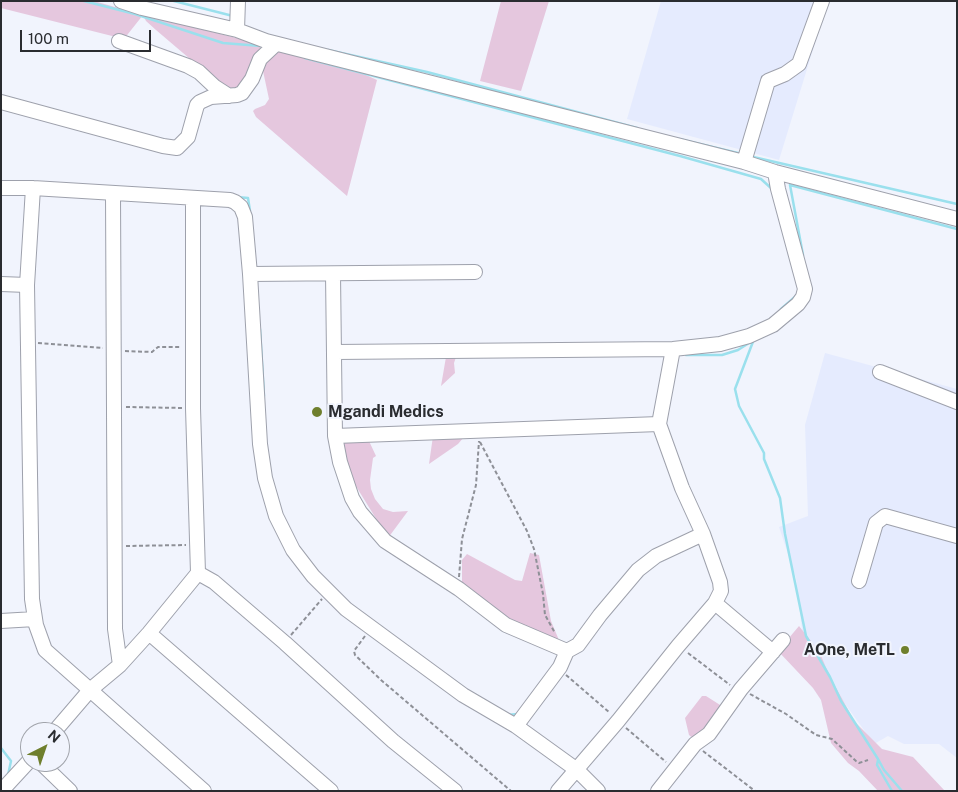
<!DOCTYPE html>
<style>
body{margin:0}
#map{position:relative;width:958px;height:792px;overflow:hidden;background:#f1f4fd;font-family:"Public Sans",sans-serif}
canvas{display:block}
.frame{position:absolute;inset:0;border:2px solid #2a2c30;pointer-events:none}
.north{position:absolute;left:20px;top:722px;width:50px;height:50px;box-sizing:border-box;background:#f1f4fd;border:1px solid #a1a4ab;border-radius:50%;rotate:41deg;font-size:14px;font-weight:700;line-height:20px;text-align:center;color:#2a2c30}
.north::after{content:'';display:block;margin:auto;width:18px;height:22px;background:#6f7f2d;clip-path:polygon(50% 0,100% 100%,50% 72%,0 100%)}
.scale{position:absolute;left:20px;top:30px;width:131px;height:22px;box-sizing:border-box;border:2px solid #2a2c30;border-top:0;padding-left:6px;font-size:15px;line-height:18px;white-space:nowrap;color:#2a2c30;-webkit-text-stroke:4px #f1f4fd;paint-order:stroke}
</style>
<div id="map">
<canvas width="958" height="792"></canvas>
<div class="frame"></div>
<div class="north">N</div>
<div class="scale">100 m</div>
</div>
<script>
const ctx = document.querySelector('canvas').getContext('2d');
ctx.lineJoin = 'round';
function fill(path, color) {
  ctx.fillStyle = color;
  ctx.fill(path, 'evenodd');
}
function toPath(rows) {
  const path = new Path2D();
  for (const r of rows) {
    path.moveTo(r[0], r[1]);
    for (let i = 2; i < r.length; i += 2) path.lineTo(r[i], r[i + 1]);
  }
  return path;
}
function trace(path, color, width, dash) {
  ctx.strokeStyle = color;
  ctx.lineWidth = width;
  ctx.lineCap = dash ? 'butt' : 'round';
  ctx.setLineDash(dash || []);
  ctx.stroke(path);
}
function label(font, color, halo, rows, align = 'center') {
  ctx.font = font + ' "Public Sans",sans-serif';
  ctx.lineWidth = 4;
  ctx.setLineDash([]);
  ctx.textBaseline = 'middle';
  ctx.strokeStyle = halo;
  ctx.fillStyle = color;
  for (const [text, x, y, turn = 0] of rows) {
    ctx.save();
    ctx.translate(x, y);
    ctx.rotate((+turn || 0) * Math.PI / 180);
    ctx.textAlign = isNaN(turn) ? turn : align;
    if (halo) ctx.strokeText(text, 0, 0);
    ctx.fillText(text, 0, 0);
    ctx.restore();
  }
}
fill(toPath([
 [661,1,828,1,779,160,627,119],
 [825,353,957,389,957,758,939,744,904,744,888,736,874,744,804,647,796,578,779,527,808,516,805,425]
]), '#e5ebfe');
fill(toPath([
 [1,1,94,1,143,15,261,44,258,59,244,87,230,93,156,30,146,21,143,15,124,39,1,8],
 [501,1,549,1,521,91,480,81],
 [285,50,344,65,377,80,347,196,256,117,253,111,255,109,265,105,269,99,263,71,270,54],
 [446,357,456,357,454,363,455,373,441,386],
 [433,436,464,437,458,444,429,464],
 [345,441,369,441,376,456,373,458,370,480,371,489,375,499,383,509,393,512,408,511,388,538,354,483,347,467,342,447],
 [530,553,539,555,551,621,561,645,517,627,462,586,462,560,467,554,515,580,522,581],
 [799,626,819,651,830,677,855,722,882,749,913,757,945,791,878,791,859,771,848,763,831,743,821,700,813,688,778,651],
 [702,696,706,696,728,710,695,740,689,735,685,718]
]), '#e5c7de');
trace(toPath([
 [84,1,135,14,223,43,261,46],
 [174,1,233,16],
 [328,50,427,72,637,128],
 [305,58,680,156,761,179,772,189],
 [679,139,742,154],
 [749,156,957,204],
 [237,197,248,198,250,211],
 [803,255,790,185,957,229],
 [781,309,796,296],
 [260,329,264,396],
 [754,339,735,389,739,406,764,453,764,459,780,498,785,534,806,636,830,677,841,701,878,759,884,770,902,791],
 [686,355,722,355,738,350,749,343],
 [506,715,518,714],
 [1,748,11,761,8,775],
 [878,760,877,765,892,791]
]), '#9ae0ed', 2.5);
const minor = toPath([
 [121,1,142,8,237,30,266,41,744,162,775,172,957,219],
 [237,30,238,1],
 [119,41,188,66,199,72,215,87,229,96],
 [1,102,163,146,177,148,188,137,197,105,200,102,211,97,237,95,242,93,252,79,260,59,276,44],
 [744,162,768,81,785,74,799,64,822,1],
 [1,188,33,188,230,200,235,202,241,207,245,217,250,274,260,444,265,478,276,516,293,550,313,576,346,609,463,695,516,726,577,770,598,791],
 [33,188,27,285,32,599,36,625,45,650,204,791],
 [113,194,115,629,120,665],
 [250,274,475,272],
 [333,274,335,436,340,462,352,498,360,512,385,541,459,589,506,625,567,651],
 [1,284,27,285],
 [335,352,673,349,720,344,749,336,773,325,798,304,803,297,805,289,778,189,775,172],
 [880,372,957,402],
 [335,436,659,424],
 [198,573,214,582,285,643,393,741,455,791],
 [859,581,876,523,885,516,957,536],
 [715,603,773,652],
 [1,621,35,619],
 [149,633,331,791],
 [516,726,560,667,567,651,578,645,600,615,638,570,656,556,703,534],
 [54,732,90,690,120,665,149,633,198,573,193,408,193,198],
 [40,762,70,791],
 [4,791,6,786,30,760],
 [558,791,618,721,678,646,715,603,721,591,720,582,703,534,682,488,659,424,673,349],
 [658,791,695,744,709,734,741,689,783,640]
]);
trace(minor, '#9ea1ac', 16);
trace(toPath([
 [38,343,103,348],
 [125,351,152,352,158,347,181,347],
 [126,407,183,408],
 [480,442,527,531,534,549,543,594,545,615,555,633],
 [126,546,186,545],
 [459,577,462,539,476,485,479,441],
 [291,635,322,599],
 [365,636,354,651,355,655,381,680,511,791],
 [688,653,730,685],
 [566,675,610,713],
 [750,694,786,714,816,735,832,739,856,761,859,763,868,760],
 [626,728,666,762],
 [703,751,755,791]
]), '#8e9097', 2, [4, 2.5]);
trace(minor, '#fff', 14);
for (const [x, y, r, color] of [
 [317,412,6,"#6f7f2d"],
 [905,650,5,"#6f7f2d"]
]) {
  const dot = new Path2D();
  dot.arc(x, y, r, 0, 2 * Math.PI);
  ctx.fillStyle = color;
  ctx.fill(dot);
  trace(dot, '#f1f4fd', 2);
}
label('bold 16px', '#2a2c30', '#f1f4fd', [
 ["Mgandi Medics",328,412],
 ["AOne, MeTL",895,650,"right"]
], 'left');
</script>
